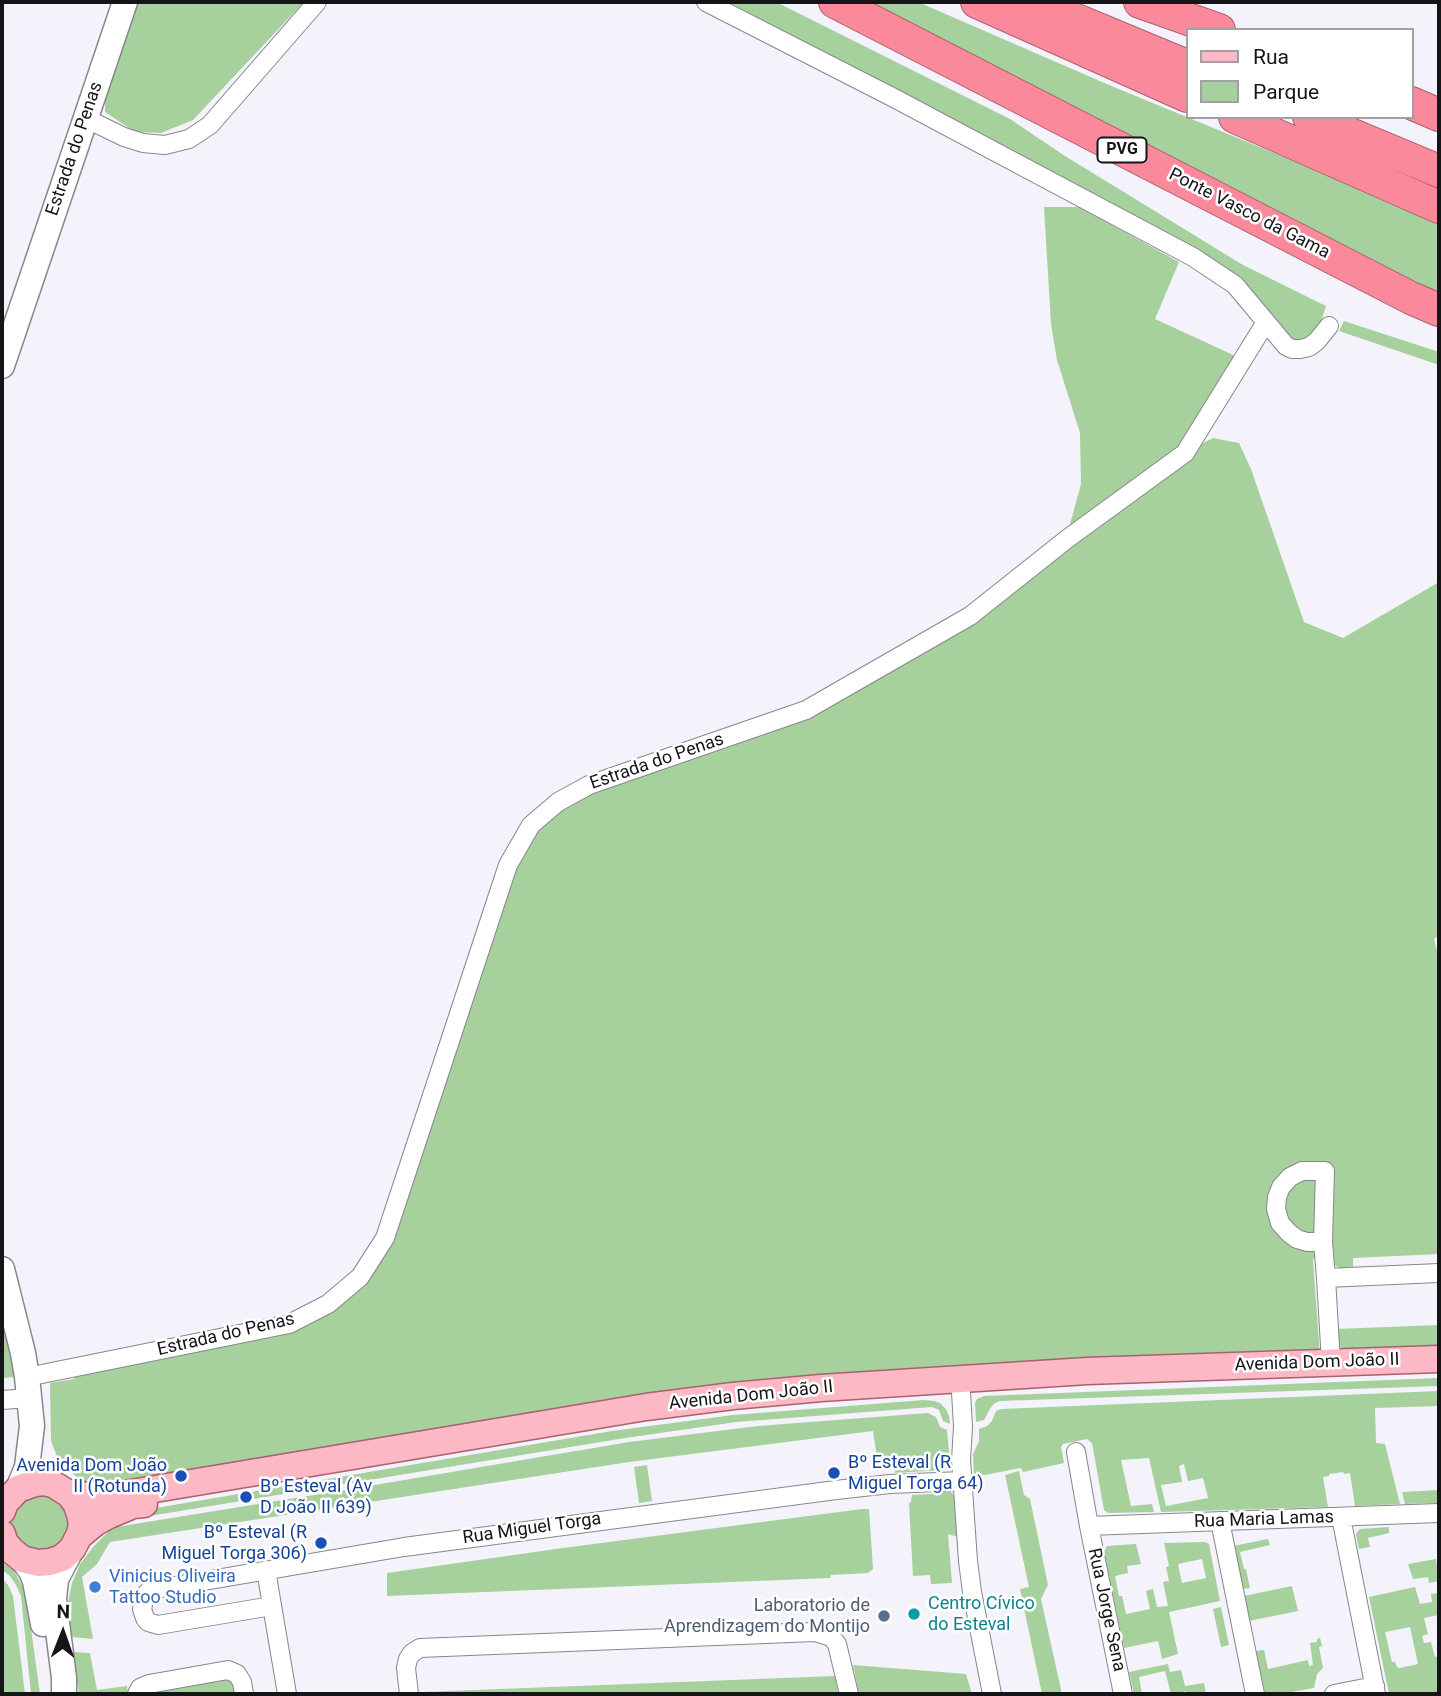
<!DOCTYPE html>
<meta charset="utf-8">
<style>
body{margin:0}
#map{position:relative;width:1441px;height:1696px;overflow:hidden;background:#f4f3fb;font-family:Roboto,sans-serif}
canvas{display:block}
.frame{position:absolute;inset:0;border:4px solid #151518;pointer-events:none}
.legend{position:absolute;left:1186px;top:28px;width:228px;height:91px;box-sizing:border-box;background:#fff;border:2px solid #a1a1a3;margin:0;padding:9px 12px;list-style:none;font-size:21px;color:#151518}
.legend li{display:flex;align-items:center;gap:14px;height:35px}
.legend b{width:35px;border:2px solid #a1a1a3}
.north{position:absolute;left:28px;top:1598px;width:70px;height:70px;-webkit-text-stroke:5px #fff;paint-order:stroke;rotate:1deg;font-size:19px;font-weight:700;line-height:28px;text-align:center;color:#151518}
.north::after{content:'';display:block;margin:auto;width:24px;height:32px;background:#151518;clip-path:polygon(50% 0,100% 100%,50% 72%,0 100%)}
</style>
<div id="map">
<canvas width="1441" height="1696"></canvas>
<div class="frame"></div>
<ul class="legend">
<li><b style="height:9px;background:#fcb8c4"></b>Rua</li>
<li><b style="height:19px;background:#a6d09c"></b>Parque</li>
</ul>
<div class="north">N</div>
</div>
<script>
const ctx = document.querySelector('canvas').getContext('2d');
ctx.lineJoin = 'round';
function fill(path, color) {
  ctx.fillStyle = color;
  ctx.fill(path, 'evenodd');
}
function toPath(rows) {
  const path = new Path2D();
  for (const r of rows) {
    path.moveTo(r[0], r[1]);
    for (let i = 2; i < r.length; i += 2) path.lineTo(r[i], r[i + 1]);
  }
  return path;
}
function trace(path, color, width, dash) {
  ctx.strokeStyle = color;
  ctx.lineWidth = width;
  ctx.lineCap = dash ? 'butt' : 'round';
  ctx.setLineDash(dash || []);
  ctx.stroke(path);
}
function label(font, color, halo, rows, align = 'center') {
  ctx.font = font + ' Roboto,sans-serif';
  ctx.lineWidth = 5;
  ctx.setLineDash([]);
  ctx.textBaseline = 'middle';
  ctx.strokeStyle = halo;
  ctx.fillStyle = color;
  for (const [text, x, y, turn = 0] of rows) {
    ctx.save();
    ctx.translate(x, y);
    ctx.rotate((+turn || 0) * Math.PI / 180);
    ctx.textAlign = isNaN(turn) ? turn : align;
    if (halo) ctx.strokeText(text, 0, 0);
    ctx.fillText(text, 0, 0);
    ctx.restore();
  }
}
fill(toPath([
 [129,2,304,2,193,120,161,133,135,132,105,112,105,79],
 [729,2,776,2,1010,119,1065,156,1243,265,1326,306,1321,322,1313,339,1294,342,1239,282,990,144],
 [848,2,918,2,1109,85,1439,221,1439,300],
 [1044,207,1079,207,1179,262,1155,319,1242,359,1186,452,1213,438,1239,443,1251,469,1304,622,1343,638,1439,582,1439,935,1434,939,1439,959,1439,1254,1353,1258,1353,1269,1341,1269,1335,1265,1332,1259,1313,1259,1320,1357,811,1383,371,1442,112,1482,106,1487,84,1481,74,1475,58,1459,51,1441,50,1383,74,1379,77,1357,289,1324,328,1304,385,1238,508,865,558,802,806,710,970,616,1066,539,1081,484,1080,433,1057,360,1051,324],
 [1344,321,1439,352,1439,365,1339,331],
 [2,1314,15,1377,2,1378],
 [1439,1325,1439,1352,1350,1356,1338,1344,1335,1329],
 [1439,1378,1439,1386,1000,1401,995,1403,991,1407,984,1420,976,1422,975,1403,977,1399,984,1396],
 [1439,1391,1439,1406,1375,1408,1376,1443,1385,1444,1400,1504,1355,1506,1350,1473,1344,1474,1343,1472,1329,1474,1329,1476,1323,1477,1328,1507,1161,1512,1149,1458,1121,1460,1131,1506,1152,1504,1154,1512,1108,1513,1104,1510,1092,1443,1087,1439,1063,1444,1061,1447,1064,1463,1023,1472,1021,1468,974,1477,973,1454,979,1441,979,1429,987,1426,992,1421,996,1411,1001,1409],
 [1184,1464,1188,1481,1203,1478,1208,1498,1166,1506,1161,1485,1182,1482,1179,1466],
 [924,1400,934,1401,940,1403,946,1409,949,1416,950,1424,943,1421,939,1410,932,1407,736,1422,619,1439,113,1522,132,1512,612,1431,733,1415],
 [928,1413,936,1417,940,1427,947,1430,950,1463,949,1467,945,1470,895,1473,894,1465,878,1465,873,1431,629,1462,110,1542,97,1564,82,1577,93,1639,72,1637,68,1602,72,1583,80,1564,93,1547,109,1531,116,1527,351,1489,629,1442,758,1426],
 [647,1465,652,1501,639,1503,634,1467],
 [1019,1471,1024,1495,1030,1499,1048,1585,1041,1599,1062,1694,1042,1694,1020,1589,1029,1587,1005,1475],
 [945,1489,951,1492,955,1497,958,1537,948,1534,952,1583,931,1584,930,1575,913,1576,909,1503,911,1502,912,1495,932,1494,935,1490],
 [1439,1490,1439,1503,1405,1504,1402,1492],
 [24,1495,55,1495,72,1520,62,1546,34,1554,10,1533,8,1523,10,1512],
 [862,1509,869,1509,873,1569,868,1573,831,1575,830,1578,387,1596,387,1573,563,1548],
 [1389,1527,1389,1533,1368,1538,1370,1547,1359,1549,1356,1535,1357,1532,1360,1529],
 [1268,1539,1270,1545,1240,1552,1244,1569,1246,1569,1250,1588,1242,1589,1233,1546],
 [1205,1542,1209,1544,1220,1601,1169,1612,1178,1654,1162,1659,1158,1641,1124,1648,1104,1551,1107,1546,1136,1544,1141,1564,1127,1566,1128,1573,1115,1576,1119,1596,1122,1596,1126,1614,1150,1609,1146,1591,1153,1589,1157,1607,1168,1606,1163,1582,1169,1581,1166,1567,1169,1566,1164,1543],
 [1202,1559,1206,1578,1182,1583,1178,1564],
 [1436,1559,1439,1581,1429,1583,1428,1577,1413,1579,1408,1564],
 [2,1562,14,1571,26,1592,40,1694,31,1694,21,1596,16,1585,10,1576,2,1570],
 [2,1578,8,1585,13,1596,25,1694,2,1694],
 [1292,1586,1298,1611,1249,1621,1244,1596],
 [1415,1587,1420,1604,1432,1602,1431,1594,1439,1593,1439,1615,1424,1618,1428,1634,1422,1636,1424,1643,1431,1642,1435,1657,1439,1656,1439,1694,1389,1694,1369,1597],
 [1410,1627,1418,1664,1399,1668,1397,1667,1395,1662,1392,1662,1385,1632],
 [1221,1607,1229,1645,1221,1647,1213,1609],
 [1320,1638,1322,1646,1319,1647,1323,1668,1317,1674,1314,1688,1280,1694,1265,1694,1256,1651,1264,1650,1268,1669,1308,1660,1309,1666,1313,1665,1310,1643,1317,1642,1317,1639],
 [73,1652,90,1653,97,1690,127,1686,128,1694,79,1694],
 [1168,1664,1170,1672,1181,1670,1185,1686,1204,1683,1206,1694,1187,1694,1186,1691,1181,1693,1181,1694,1171,1694,1165,1671,1139,1677,1142,1694,1134,1694,1129,1672],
 [853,1665,966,1674,972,1694,859,1694],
 [229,1675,239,1694,142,1694],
 [835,1676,838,1694,423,1694,423,1692]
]), '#a6d09c');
const street = toPath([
 [706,2,894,98,1193,257,1235,285,1286,346,1292,349,1300,349,1309,347,1317,341,1329,326],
 [85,118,124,137,143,143,165,145,189,139,210,125,317,2],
 [1323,1242,1307,1242,1297,1239,1289,1233,1280,1223,1276,1209,1277,1197,1281,1187,1290,1177,1302,1171,1325,1171,1323,1242,1326,1278],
 [1331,1363,1326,1278,1439,1273],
 [27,1377,289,1324,328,1304,360,1277,385,1238,508,865,531,825,558,802,589,785,806,710,970,616,1067,539,1185,453,1266,322],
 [961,1392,963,1427,961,1460,968,1561,972,1592,992,1694],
 [2,1400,29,1398],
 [1076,1452,1089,1526,1123,1694],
 [1341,1517,1376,1694],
 [1220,1521,1255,1694],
 [1089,1526,1439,1513],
 [266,1570,287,1694],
 [272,1606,158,1625,148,1622,145,1618,142,1609,145,1595,149,1591,157,1589,404,1547,836,1490,890,1484,962,1481],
 [137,1694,140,1688,149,1684,228,1670,237,1674,242,1682,244,1694],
 [409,1694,406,1668,408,1659,412,1653,420,1648,815,1632,831,1637,837,1644,849,1694],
 [1334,1694,1375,1686]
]);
const secondary = toPath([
 [2,366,125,2],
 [2,1269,23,1353,27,1377,32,1426,27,1467,18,1489],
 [22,1559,31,1571,35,1581,43,1624],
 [64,1694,64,1678,54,1599,56,1579,72,1549]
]);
const primary = toPath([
 [69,1494,91,1496,125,1494,646,1407,733,1396,821,1388,1087,1371,1439,1359],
 [2,1511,5,1503,18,1489,35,1483,44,1482,53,1484,69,1494,76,1503,80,1514,82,1525,79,1536,72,1549,62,1558,50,1562,38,1563,22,1559,12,1551,5,1543,2,1534],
 [79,1536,96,1522,109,1515,133,1505,144,1504]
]);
const highway = toPath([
 [835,2,1411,298,1439,310],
 [977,2,1187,96],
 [1033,2,1187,66],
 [1140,2,1219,30],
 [1411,103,1439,115],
 [1235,117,1439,207],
 [1309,117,1439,171]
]);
trace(street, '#87868d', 20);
trace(secondary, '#87868d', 27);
trace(primary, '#aa606e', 29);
trace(highway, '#aa606e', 34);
trace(street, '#fff', 18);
trace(secondary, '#fff', 24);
trace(primary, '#fcb8c4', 26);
trace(highway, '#fa899c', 32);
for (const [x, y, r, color] of [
 [834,1473,7,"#1a4fb4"],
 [181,1476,7,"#1a4fb4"],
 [246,1497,7,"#1a4fb4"],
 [321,1543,7,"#1a4fb4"],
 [95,1587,7,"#3f7fe0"],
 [914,1614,7,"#0f9aa8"],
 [884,1616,7,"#5c6f8a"]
]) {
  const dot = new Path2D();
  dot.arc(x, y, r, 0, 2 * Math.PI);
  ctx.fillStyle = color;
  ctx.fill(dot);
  trace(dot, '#fff', 2.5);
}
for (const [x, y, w] of [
 [1122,150,49]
]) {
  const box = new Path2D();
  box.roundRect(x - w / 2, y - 12.5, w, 25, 5);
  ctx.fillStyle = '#fff';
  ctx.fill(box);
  trace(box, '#151518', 2);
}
label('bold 16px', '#151518', null, [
 ["PVG",1122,150]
]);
label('18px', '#151518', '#fff', [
 ["Estrada do Penas",75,149,-71],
 ["Ponte Vasco da Gama",1249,214,27],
 ["Estrada do Penas",657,762,-19],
 ["Estrada do Penas",226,1335,-13],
 ["Avenida Dom João II",1317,1363,-2],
 ["Avenida Dom João II",751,1396,-6],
 ["Rua Maria Lamas",1264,1520,-2],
 ["Rua Miguel Torga",532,1529,-8],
 ["Rua Jorge Sena",1106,1610,78]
]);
label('18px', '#164399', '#fff', [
 ["Bº Esteval (R",848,1463],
 ["Miguel Torga 64)",848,1484],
 ["Avenida Dom João",167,1466,"right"],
 ["II (Rotunda)",167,1487,"right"],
 ["Bº Esteval (Av",260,1487],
 ["D João II 639)",260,1508],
 ["Bº Esteval (R",307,1533,"right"],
 ["Miguel Torga 306)",307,1554,"right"]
], 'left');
label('18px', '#366cbe', '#fff', [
 ["Vinicius Oliveira",109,1577],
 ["Tattoo Studio",109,1598]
], 'left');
label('18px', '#0d838f', '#fff', [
 ["Centro Cívico",928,1604],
 ["do Esteval",928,1625]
], 'left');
label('18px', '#4e5e75', '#fff', [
 ["Laboratorio de",870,1606],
 ["Aprendizagem do Montijo",870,1627]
], 'right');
</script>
